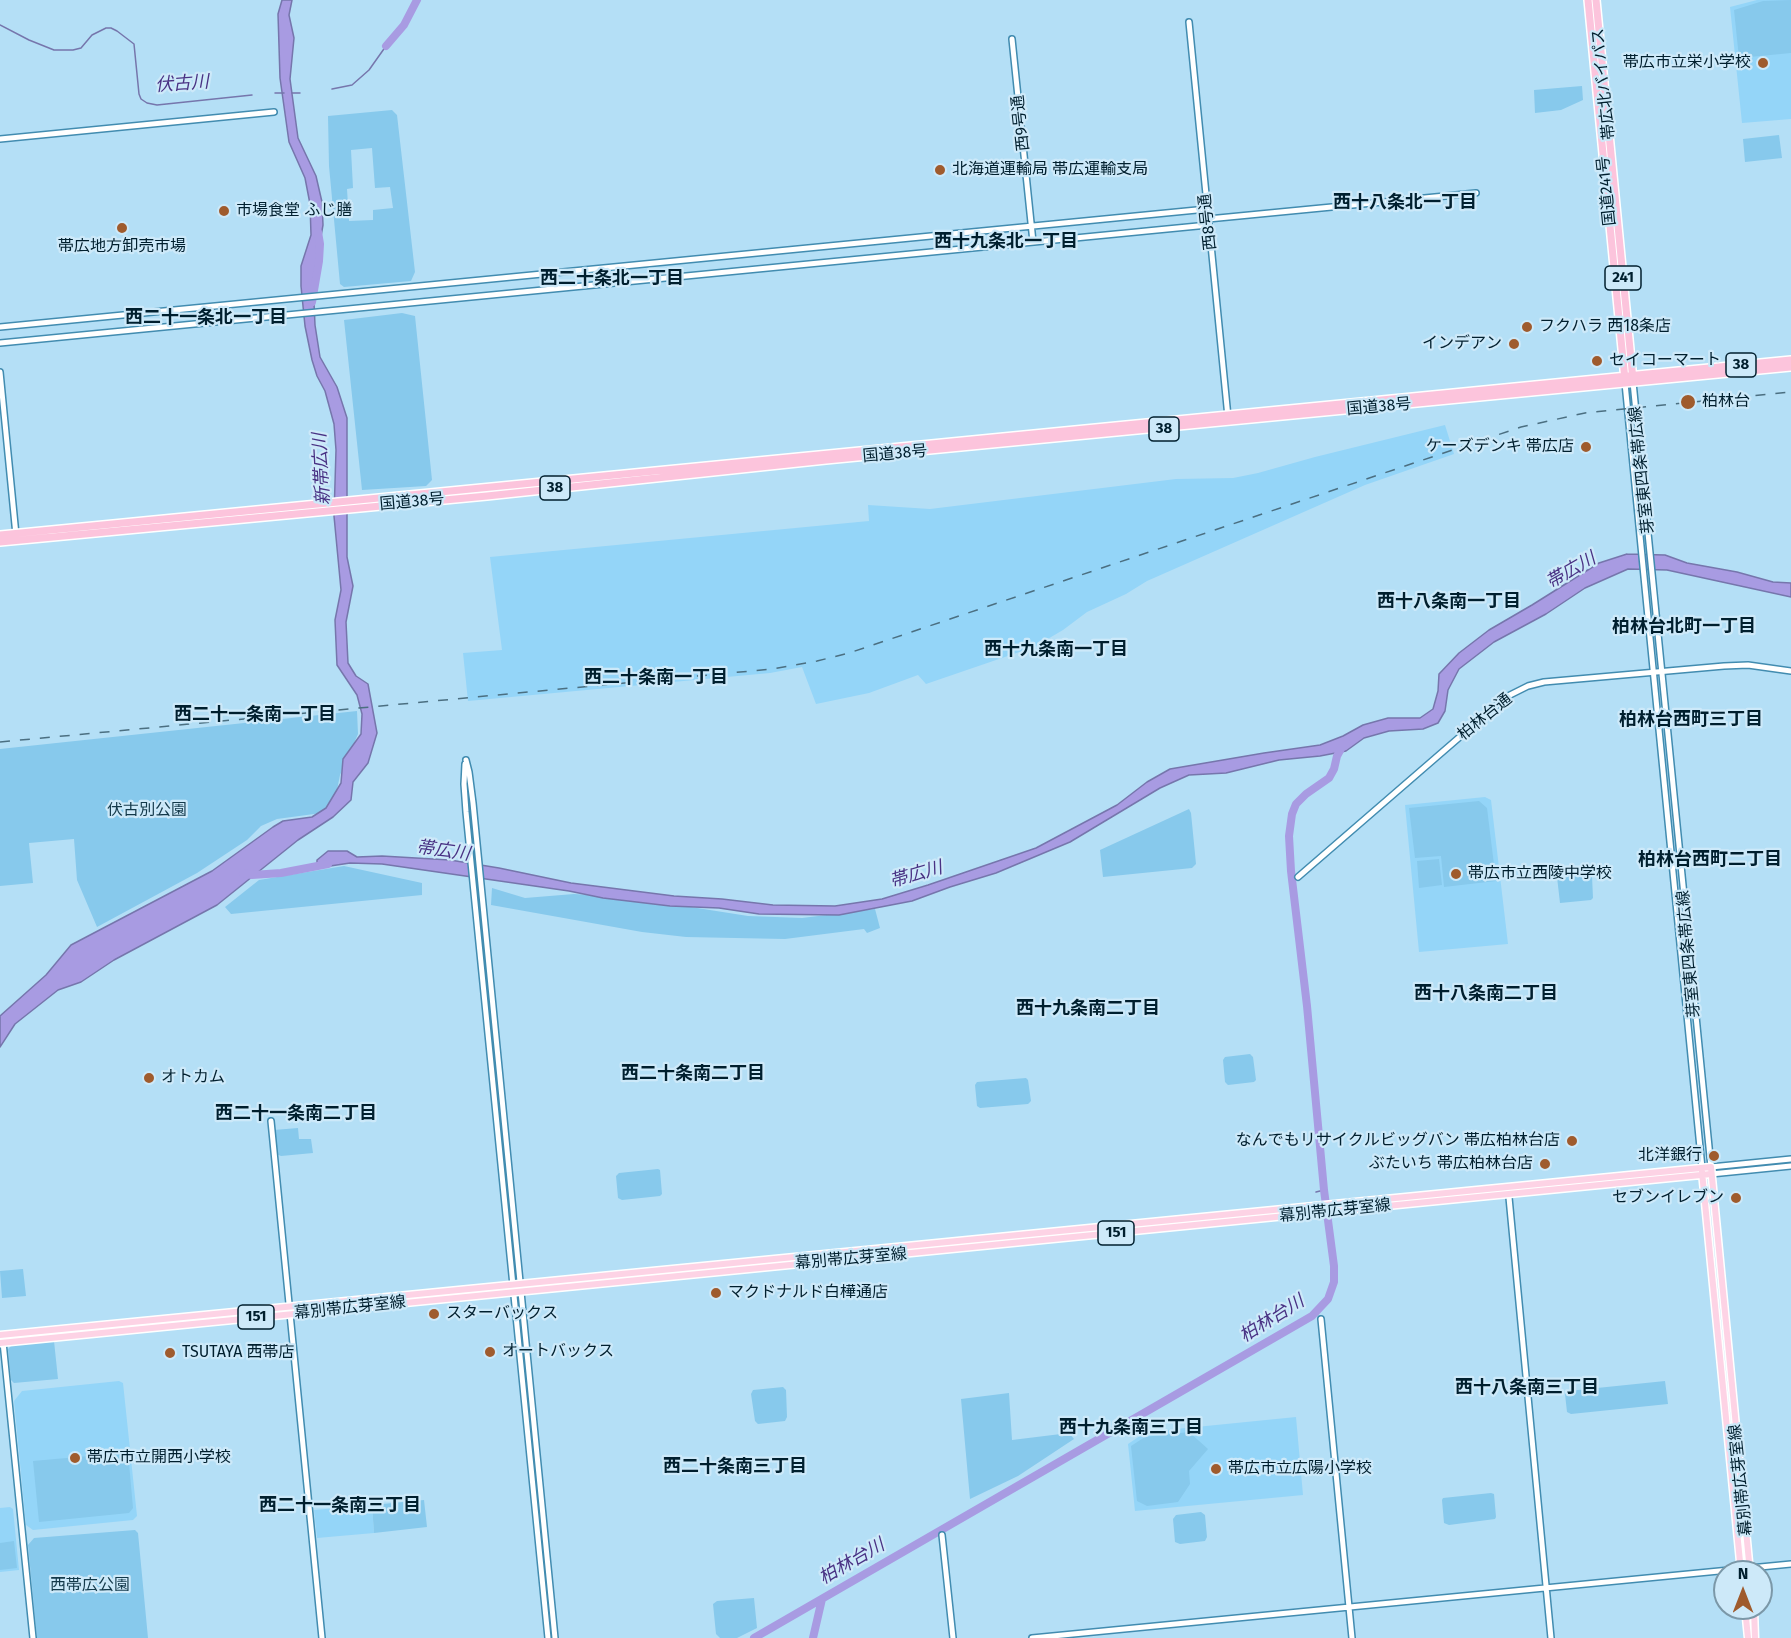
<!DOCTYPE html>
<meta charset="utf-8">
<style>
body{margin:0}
#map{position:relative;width:1791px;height:1638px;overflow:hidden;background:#b4dff6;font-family:"Fira Sans",sans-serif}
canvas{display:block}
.north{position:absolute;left:1713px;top:1560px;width:60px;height:60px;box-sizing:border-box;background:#cde9f9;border:2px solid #7b98a8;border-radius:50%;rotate:0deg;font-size:16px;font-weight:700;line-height:24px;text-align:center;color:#001f2e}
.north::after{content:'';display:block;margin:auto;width:21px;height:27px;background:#9f5b2d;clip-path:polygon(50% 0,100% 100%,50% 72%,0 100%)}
</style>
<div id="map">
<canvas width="1791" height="1638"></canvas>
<div class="north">N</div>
</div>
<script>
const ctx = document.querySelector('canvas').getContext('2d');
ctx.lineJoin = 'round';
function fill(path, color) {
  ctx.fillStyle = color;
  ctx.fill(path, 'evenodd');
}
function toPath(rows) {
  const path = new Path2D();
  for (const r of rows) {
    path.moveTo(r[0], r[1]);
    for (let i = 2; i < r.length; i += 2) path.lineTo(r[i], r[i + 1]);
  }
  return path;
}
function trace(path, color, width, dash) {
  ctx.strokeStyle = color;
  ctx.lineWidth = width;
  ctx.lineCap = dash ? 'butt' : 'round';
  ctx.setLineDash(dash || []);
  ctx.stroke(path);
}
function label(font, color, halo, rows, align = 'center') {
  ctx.font = font + ' "Fira Sans","Noto Sans JP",sans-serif';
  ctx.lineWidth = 4.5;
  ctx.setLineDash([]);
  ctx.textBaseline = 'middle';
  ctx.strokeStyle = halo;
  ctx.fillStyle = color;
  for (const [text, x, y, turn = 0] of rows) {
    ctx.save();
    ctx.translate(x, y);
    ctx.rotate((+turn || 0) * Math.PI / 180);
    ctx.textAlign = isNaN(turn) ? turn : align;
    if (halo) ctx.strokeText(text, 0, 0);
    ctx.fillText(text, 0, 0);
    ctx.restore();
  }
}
fill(toPath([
 [1757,0,1791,0,1791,119,1742,123,1730,7],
 [1445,425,1454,454,1365,485,1147,581,1126,594,1087,612,1063,630,1034,647,926,684,918,675,869,693,816,704,802,667,770,673,468,701,463,653,502,650,490,557,869,521,868,505,930,509,1176,479,1233,478,1258,473,1315,457],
 [1485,797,1491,800,1508,944,1419,952,1405,805],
 [119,1381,123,1383,137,1516,133,1520,33,1530,26,1525,14,1401,22,1391],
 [1296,1417,1303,1495,1135,1511,1128,1444,1146,1432],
 [372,1505,374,1533,317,1538,314,1510],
 [10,1507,13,1509,19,1570,0,1572,0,1508]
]), '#94d5f8');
fill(toPath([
 [1791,0,1791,53,1739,58,1734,10,1763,1],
 [1582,86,1583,100,1561,110,1535,113,1534,90],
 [392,110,397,115,415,272,411,281,344,287,340,284,329,166,328,116],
 [372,148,375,188,390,187,393,208,373,210,373,220,349,221,347,189,353,188,351,150],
 [1779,135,1782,158,1745,162,1743,139],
 [402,313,415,316,432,480,426,486,362,490,344,320],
 [357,711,358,734,340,775,336,795,329,812,277,819,261,826,247,840,197,873,97,927,77,880,74,839,29,843,33,883,0,886,0,749],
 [1479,801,1487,808,1496,881,1444,887,1441,856,1415,858,1409,808],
 [1189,809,1191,813,1196,864,1192,868,1103,877,1100,850],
 [1439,859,1442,885,1419,888,1417,861],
 [344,866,422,883,422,895,231,914,225,907,259,880],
 [1589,874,1592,876,1593,898,1591,900,1560,903,1557,877],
 [492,888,525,898,574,894,605,896,659,902,748,916,802,918,875,909,880,928,867,933,864,929,785,939,686,937,642,932,491,905],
 [1250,1054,1253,1057,1256,1080,1254,1082,1228,1085,1225,1082,1223,1060,1225,1057],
 [1026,1078,1028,1080,1031,1101,1028,1104,980,1108,977,1106,975,1085,977,1082],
 [298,1128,299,1139,311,1139,313,1153,281,1156,276,1154,274,1130],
 [658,1169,660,1170,662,1194,660,1196,622,1200,618,1198,616,1176,619,1173],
 [23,1269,26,1296,2,1298,0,1271],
 [54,1341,58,1379,14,1383,11,1380,8,1349,12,1345],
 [1665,1381,1668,1404,1571,1414,1567,1412,1565,1394,1568,1391],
 [783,1387,786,1390,787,1417,785,1421,758,1424,755,1421,751,1394,753,1390],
 [1009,1393,1012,1440,1069,1433,1074,1439,1018,1476,970,1499,961,1399],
 [1189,1432,1208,1449,1189,1471,1190,1484,1178,1502,1147,1506,1137,1501,1131,1446,1145,1437],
 [122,1453,129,1463,133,1508,129,1513,39,1522,33,1461],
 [1491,1493,1494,1494,1496,1517,1495,1519,1449,1525,1444,1523,1442,1500,1443,1498],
 [424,1500,427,1527,374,1533,372,1505],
 [1201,1512,1205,1515,1207,1537,1205,1541,1180,1544,1175,1542,1173,1519,1176,1515],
 [135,1530,138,1533,148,1638,37,1638,28,1545,34,1538],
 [14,1541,17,1568,0,1570,0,1543],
 [754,1598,757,1628,737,1638,720,1638,716,1634,713,1604,717,1601]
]), '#87c9ec');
const water = toPath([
 [282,0,292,0,289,15,294,38,290,79,298,138,316,176,322,202,323,225,313,281,315,325,320,357,337,387,347,418,347,557,353,586,346,622,348,663,356,676,368,684,377,733,368,763,353,782,351,800,333,817,298,840,217,905,114,960,81,982,58,990,15,1024,0,1047,0,1016,46,975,71,945,212,871,273,827,283,821,312,817,326,808,341,783,343,759,361,734,362,714,357,695,337,665,335,620,341,590,334,516,336,450,334,424,325,391,317,376,312,360,305,326,301,286,301,266,311,235,310,204,305,178,289,142,280,78,278,14,282,0],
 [1627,554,1665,555,1687,563,1737,572,1773,582,1791,583,1791,597,1667,570,1628,569,1585,588,1546,614,1494,642,1459,669,1448,690,1445,711,1438,723,1423,729,1389,731,1364,738,1346,751,1320,756,1279,760,1226,773,1189,775,1160,788,1070,842,996,873,950,887,912,901,839,915,759,914,719,908,670,906,603,898,569,891,382,864,350,863,317,868,317,860,328,851,347,851,357,857,382,856,450,860,499,868,571,883,674,896,722,899,773,905,835,906,882,899,928,885,1036,848,1117,805,1147,782,1170,769,1264,753,1320,745,1343,736,1363,725,1388,718,1420,718,1433,709,1438,691,1439,674,1459,653,1489,630,1532,605,1599,563,1627,554]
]);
fill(water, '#a89be2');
trace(water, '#7676ac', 1.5);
trace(toPath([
 [0,25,29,40,54,50,73,50,81,48,92,35,106,28,111,28,117,31,134,44,139,94,141,99,147,103,157,105,252,95],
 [332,89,352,85,369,70,386,46],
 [275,93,284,93],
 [292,93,300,93],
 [1316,1192,1324,1190]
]), '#7676ac', 1.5);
trace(toPath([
 [386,46,404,25,417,0],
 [312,302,319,261,320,244,318,232],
 [243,873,252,875,281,873,328,864],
 [754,1638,1312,1316,1328,1299,1334,1282,1334,1266,1324,1190,1307,1006,1291,871,1289,836,1292,814,1296,804,1306,794,1329,778,1334,769,1337,756,1342,747,1346,743],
 [813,1638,822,1599]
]), '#a89be2', 8);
const tertiary = toPath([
 [1189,22,1228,417],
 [1012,39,1033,242],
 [0,139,274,112],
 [1208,219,1476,193],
 [0,327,1207,209],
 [0,343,1208,225],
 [0,372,16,535],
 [466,760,469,772,473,803,555,1638],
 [465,764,464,784,466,812,548,1638],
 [1298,877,1499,703,1508,696,1528,686,1544,682,1724,666,1748,665,1791,671],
 [271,1121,322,1638],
 [1711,1167,1791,1159],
 [1711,1174,1791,1166],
 [1508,1187,1551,1638],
 [1321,1319,1352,1638],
 [3,1342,33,1638],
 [942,1535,953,1638],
 [1032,1638,1791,1564]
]);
const secondary = toPath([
 [1633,382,1711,1167],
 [1625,383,1702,1168]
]);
const primary = toPath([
 [1702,1172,1741,1572],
 [0,1335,1711,1167,1750,1572],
 [0,1343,1711,1174],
 [1745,1608,1748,1638],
 [1754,1608,1755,1638]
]);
const trunk = toPath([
 [1588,0,1625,380],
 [1596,0,1633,380],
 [0,535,1791,360],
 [0,542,487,496,826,460,1791,367]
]);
trace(tertiary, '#428cb0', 8);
trace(secondary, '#428cb0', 8);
trace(primary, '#fff', 9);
trace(trunk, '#fff', 10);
trace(tertiary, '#fff', 5);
trace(secondary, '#fff', 5);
trace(primary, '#fdd3e5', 6);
trace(trunk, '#fcc4dc', 7);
trace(toPath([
 [0,742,772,669,817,661,849,653,1521,427,1585,413,1791,392]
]), '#4b6f81', 1.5, [10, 10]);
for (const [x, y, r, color] of [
 [1763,63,6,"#9f5b2d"],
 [940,170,6,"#9f5b2d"],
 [224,211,6,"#9f5b2d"],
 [122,228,6,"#9f5b2d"],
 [1527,327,6,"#9f5b2d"],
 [1514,344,6,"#9f5b2d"],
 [1597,361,6,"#9f5b2d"],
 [1688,402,8,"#9f5b2d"],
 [1586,447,6,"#9f5b2d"],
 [1456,874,6,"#9f5b2d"],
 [149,1078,6,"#9f5b2d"],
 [1572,1141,6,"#9f5b2d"],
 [1714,1156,6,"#9f5b2d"],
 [1545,1164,6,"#9f5b2d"],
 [1736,1198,6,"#9f5b2d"],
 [716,1293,6,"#9f5b2d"],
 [434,1314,6,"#9f5b2d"],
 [490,1352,6,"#9f5b2d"],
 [170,1353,6,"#9f5b2d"],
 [75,1458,6,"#9f5b2d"],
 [1216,1469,6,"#9f5b2d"]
]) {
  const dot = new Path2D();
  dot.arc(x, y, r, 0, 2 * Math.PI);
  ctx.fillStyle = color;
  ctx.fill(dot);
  trace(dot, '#cde9f9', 2);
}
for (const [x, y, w] of [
 [1623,278,36],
 [1741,365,30],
 [1164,429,30],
 [555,488,30],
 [1116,1233,36],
 [256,1317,36]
]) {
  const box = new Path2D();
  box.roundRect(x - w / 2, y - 12, w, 24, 4.5);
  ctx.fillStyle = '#cde9f9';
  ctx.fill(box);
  trace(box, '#001f2e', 1.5);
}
label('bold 15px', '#001f2e', null, [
 ["241",1623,278],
 ["38",1741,365],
 ["38",1164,429],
 ["38",555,488],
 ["151",1116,1233],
 ["151",256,1317]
]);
label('16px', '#001f2e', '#cde9f9', [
 ["帯広市立栄小学校",1751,63,"right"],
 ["北海道運輸局 帯広運輸支局",952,170],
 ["市場食堂 ふじ膳",236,211],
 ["帯広地方卸売市場",122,247,"center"],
 ["フクハラ 西18条店",1539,327],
 ["インデアン",1502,344,"right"],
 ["セイコーマート",1609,361],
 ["柏林台",1702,402],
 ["ケーズデンキ 帯広店",1574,447,"right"],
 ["帯広市立西陵中学校",1468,874],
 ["オトカム",161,1078],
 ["なんでもリサイクルビッグバン 帯広柏林台店",1560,1141,"right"],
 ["北洋銀行",1702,1156,"right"],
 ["ぶたいち 帯広柏林台店",1533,1164,"right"],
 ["セブンイレブン",1724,1198,"right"],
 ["マクドナルド白樺通店",728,1293],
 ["スターバックス",446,1314],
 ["オートバックス",502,1352],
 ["TSUTAYA 西帯店",182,1353],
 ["帯広市立開西小学校",87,1458],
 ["帯広市立広陽小学校",1228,1469]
], 'left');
label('16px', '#001f2e', '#cde9f9', [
 ["帯広北バイパス",1604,84,-96],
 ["西9号通",1021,123,-96],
 ["国道241号",1607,191,-96],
 ["西8号通",1208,222,-96],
 ["国道38号",1379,407,-5],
 ["国道38号",895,454,-5],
 ["芽室東四条帯広線",1642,470,-96],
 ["国道38号",412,502,-5],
 ["柏林台通",1485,717,-39],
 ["芽室東四条帯広線",1689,954,-95],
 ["幕別帯広芽室線",1335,1211,-6],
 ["幕別帯広芽室線",851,1259,-5],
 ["幕別帯広芽室線",350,1308,-6],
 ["幕別帯広芽室線",1741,1480,-96]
]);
label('16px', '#13394a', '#cde9f9', [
 ["伏古別公園",147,811],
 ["西帯広公園",90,1586]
]);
label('italic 18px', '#493284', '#cde9f9', [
 ["伏古川",182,84,-4],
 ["新帯広川",322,469,-93],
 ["帯広川",1571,571,-30],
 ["帯広川",443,851,8],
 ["帯広川",916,875,-16],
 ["柏林台川",1272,1319,-32],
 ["柏林台川",852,1562,-30]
]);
label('bold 18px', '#001f2e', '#cde9f9', [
 ["西十八条北一丁目",1405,203],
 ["西十九条北一丁目",1006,242],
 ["西二十条北一丁目",612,279],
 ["西二十一条北一丁目",206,318],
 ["西十八条南一丁目",1449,602],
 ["柏林台北町一丁目",1684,627],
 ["西十九条南一丁目",1056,650],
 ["西二十条南一丁目",656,678],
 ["西二十一条南一丁目",255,715],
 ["柏林台西町三丁目",1691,720],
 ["柏林台西町二丁目",1710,860],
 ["西十八条南二丁目",1486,994],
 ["西十九条南二丁目",1088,1009],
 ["西二十条南二丁目",693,1074],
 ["西二十一条南二丁目",296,1114],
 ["西十八条南三丁目",1527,1388],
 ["西十九条南三丁目",1131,1428],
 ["西二十条南三丁目",735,1467],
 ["西二十一条南三丁目",340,1506]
]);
</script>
